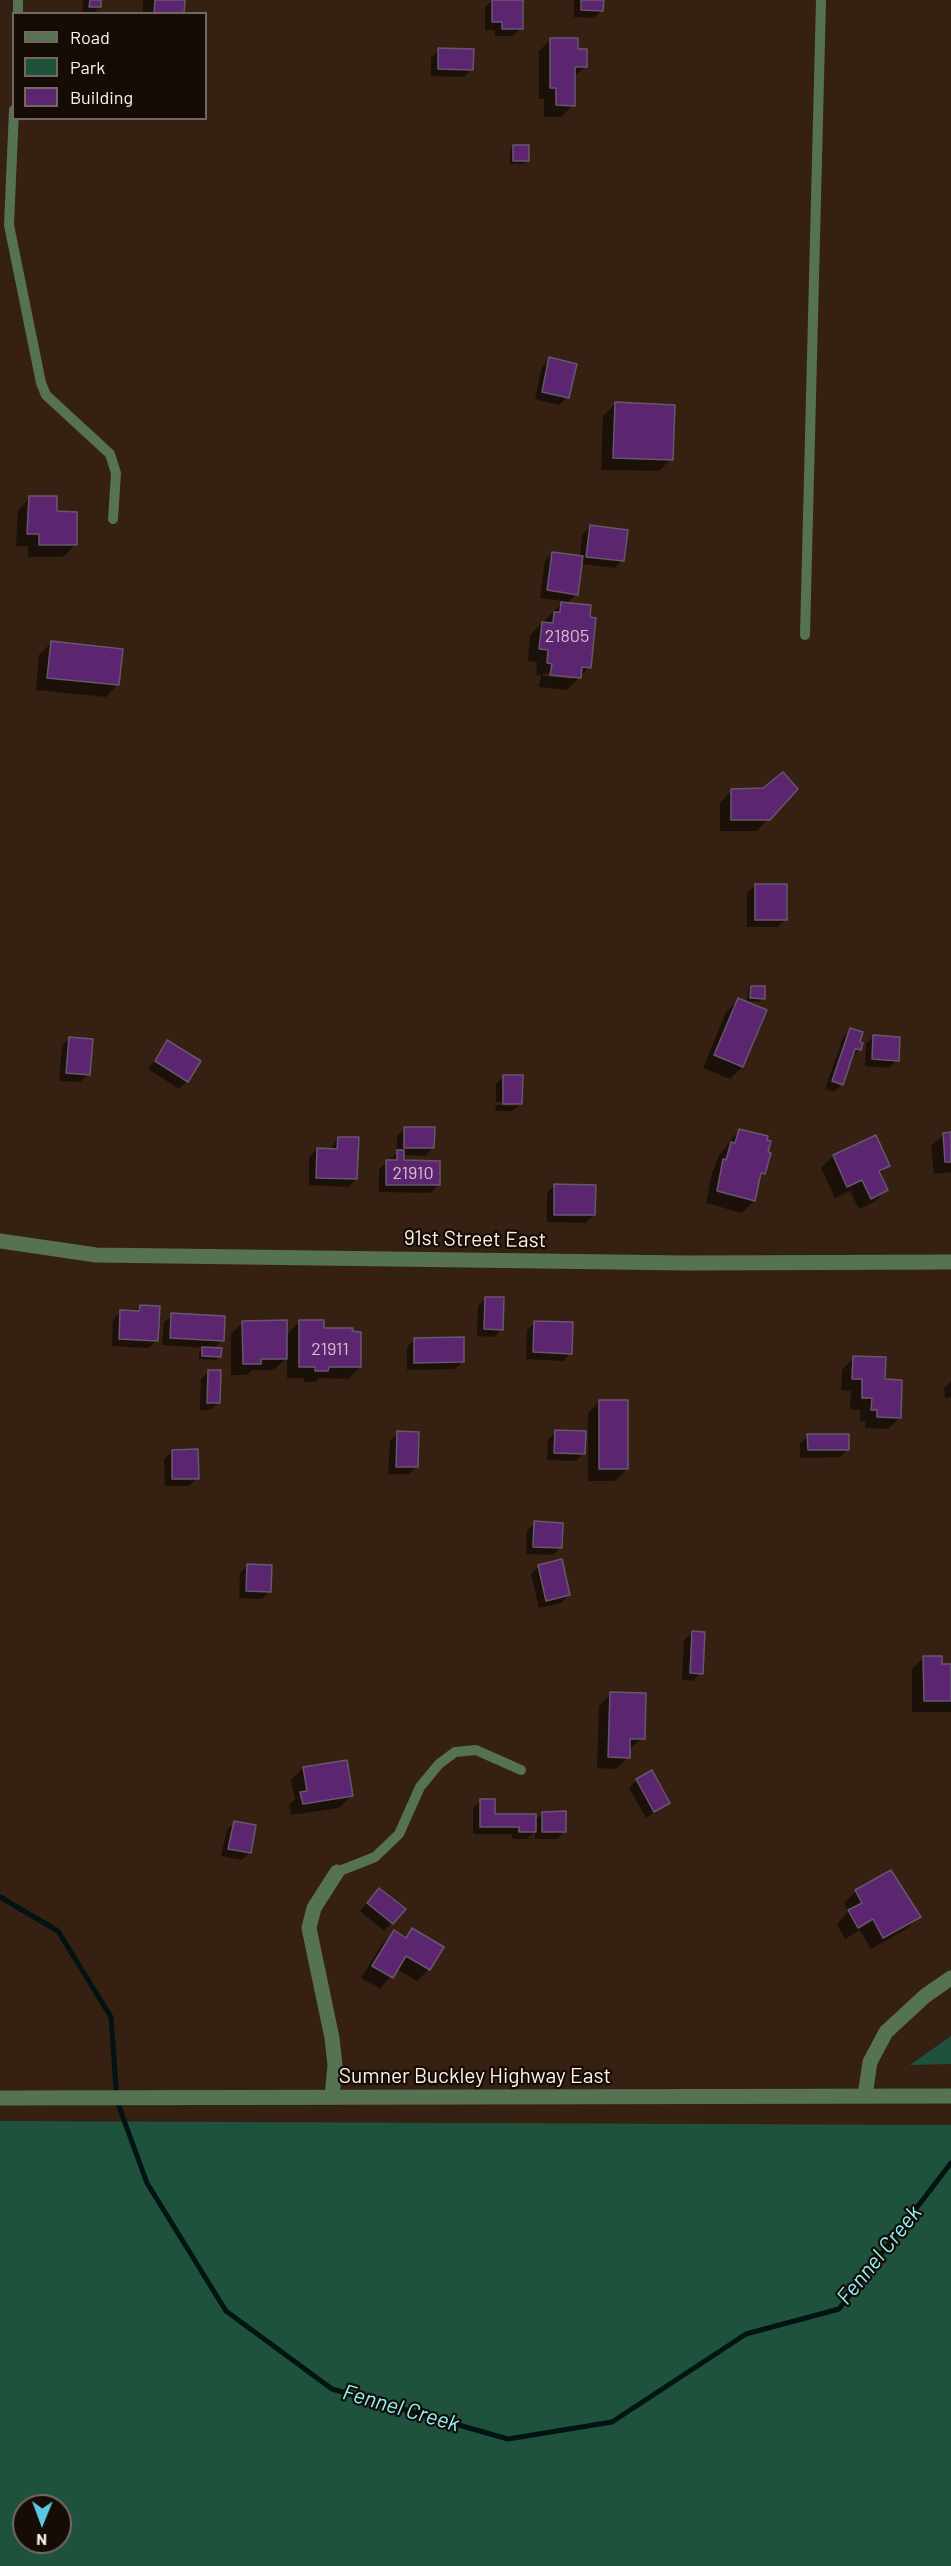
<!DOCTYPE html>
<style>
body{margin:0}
#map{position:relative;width:951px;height:2566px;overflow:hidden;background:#352011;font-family:Barlow,sans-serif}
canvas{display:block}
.legend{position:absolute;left:12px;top:12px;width:195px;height:108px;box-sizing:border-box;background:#160c06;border:2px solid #736861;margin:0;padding:8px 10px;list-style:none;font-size:18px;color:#fef2ea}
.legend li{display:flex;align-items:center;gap:12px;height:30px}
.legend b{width:30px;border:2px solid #736861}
.north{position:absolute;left:12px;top:2494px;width:60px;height:60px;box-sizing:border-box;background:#160c06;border:2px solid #736861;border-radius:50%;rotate:181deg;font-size:16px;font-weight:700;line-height:24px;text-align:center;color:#fef2ea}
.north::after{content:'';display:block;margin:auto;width:21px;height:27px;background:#5ac8e6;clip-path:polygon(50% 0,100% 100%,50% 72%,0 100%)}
</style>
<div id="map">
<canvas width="951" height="2566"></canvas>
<ul class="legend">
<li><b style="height:8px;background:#557253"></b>Road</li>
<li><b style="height:16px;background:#1f523d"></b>Park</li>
<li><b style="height:16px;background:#5c256f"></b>Building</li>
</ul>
<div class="north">N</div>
</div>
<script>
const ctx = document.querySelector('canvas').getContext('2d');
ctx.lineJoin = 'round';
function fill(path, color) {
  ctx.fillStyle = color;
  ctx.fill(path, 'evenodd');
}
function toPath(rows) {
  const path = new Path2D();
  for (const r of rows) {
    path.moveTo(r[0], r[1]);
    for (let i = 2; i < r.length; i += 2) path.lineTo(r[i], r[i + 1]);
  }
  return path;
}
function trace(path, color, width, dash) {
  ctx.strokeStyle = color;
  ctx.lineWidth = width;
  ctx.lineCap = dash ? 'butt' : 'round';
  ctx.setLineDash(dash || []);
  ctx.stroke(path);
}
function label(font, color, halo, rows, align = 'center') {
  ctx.font = font + ' Barlow,sans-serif';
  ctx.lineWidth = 4.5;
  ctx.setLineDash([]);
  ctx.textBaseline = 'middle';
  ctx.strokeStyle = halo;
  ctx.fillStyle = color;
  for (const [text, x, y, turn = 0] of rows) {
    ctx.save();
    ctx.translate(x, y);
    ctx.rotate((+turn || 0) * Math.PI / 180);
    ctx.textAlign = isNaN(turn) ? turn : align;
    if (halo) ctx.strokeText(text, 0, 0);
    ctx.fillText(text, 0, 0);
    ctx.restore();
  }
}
fill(toPath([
 [951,2036,951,2064,910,2065],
 [0,2121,951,2125,951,2566,0,2566],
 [24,2506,60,2506,60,2542,24,2542]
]), '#1f523d');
fill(toPath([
 [83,0,99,0,99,7,92,14,82,14],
 [143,0,183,0,183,14,143,14],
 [492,0,521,0,521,28,513,36,495,36,495,30,485,30,485,7],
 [574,0,602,0,602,10,594,18,574,17],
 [551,39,576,51,586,66,573,78,573,105,561,117,544,117,544,99,539,99,539,51],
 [439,50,472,69,464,77,431,76,431,58],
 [513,146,527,160,524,164,510,164,510,150],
 [550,359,567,397,559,405,535,399,542,367],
 [615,404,671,459,659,471,601,470,603,416],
 [30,498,75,545,63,557,28,557,28,546,16,546,18,510],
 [590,527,623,560,615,568,581,564,576,594,567,604,589,667,567,690,539,687,541,675,536,675,537,662,528,661,530,635,564,601,540,598,545,561,552,553,580,557,582,535],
 [543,673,575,676,572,679,543,676],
 [51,643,118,684,106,697,36,690,39,655],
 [732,790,769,818,757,831,720,831,720,803],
 [755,886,786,919,778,927,747,927,747,893],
 [751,987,763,998,760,1002,747,1001,748,991],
 [738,1000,765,1011,742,1067,730,1079,703,1068,726,1012],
 [850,1030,860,1049,852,1057,842,1084,834,1092,825,1089,843,1038],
 [874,1036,897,1060,889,1068,865,1066,866,1044],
 [69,1039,88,1075,80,1082,59,1081,62,1046],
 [168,1042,187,1081,179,1089,148,1069],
 [504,1076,520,1104,512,1111,495,1111,496,1105,515,1106,515,1102,496,1102,496,1084],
 [405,1128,433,1148,425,1156,402,1155,402,1162,438,1185,430,1193,379,1192,379,1169,397,1153,397,1136],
 [739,1130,764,1173,758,1178,754,1201,742,1213,706,1203,712,1173,719,1156],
 [951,1133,951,1172,934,1174,931,1146,944,1134],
 [338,1138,356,1179,348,1187,309,1185,309,1157,317,1149,330,1150],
 [833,1156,888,1166,879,1175,886,1190,874,1202,859,1209,850,1191,835,1198,821,1168],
 [555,1185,594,1215,586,1223,547,1222,547,1193],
 [486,1298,502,1329,494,1337,477,1336,478,1306],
 [140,1306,157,1340,149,1348,112,1346,113,1320,121,1312,134,1312],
 [172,1315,222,1340,213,1349,220,1356,216,1360,199,1359,199,1352,204,1348,162,1345,164,1323],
 [243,1322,286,1336,299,1322,360,1367,348,1379,319,1378,315,1382,304,1382,304,1378,287,1378,287,1357,274,1370,252,1370,247,1375,231,1375,231,1334],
 [253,1357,276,1357,276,1360,253,1360],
 [535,1322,570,1353,563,1361,526,1359,527,1330],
 [414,1340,462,1362,455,1369,407,1370,407,1347],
 [854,1358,883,1381,900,1417,888,1429,865,1428,866,1421,860,1421,860,1410,850,1409,851,1391,841,1390,842,1370],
 [209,1371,218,1403,210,1410,200,1410,201,1379],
 [951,1381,951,1397,945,1398,944,1388],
 [600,1401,627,1469,615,1481,588,1481,588,1413],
 [556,1432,584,1453,576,1461,547,1460,548,1440],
 [398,1433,416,1467,409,1474,388,1474,390,1441],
 [808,1436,848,1449,840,1457,800,1458,800,1444],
 [172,1451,197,1478,189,1486,165,1486,164,1459],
 [535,1523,561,1547,553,1555,526,1554,527,1531],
 [248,1565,270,1591,262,1599,239,1598,240,1573],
 [538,1567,569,1595,561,1603,539,1608,531,1574],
 [692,1633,701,1673,693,1681,682,1680,684,1640],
 [924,1657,941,1665,951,1665,951,1712,912,1712,912,1669],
 [611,1694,643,1738,628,1750,628,1757,616,1769,597,1768,599,1706],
 [303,1768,351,1796,339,1808,291,1815,289,1805,295,1800,291,1780],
 [637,1780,668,1803,646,1818,629,1788],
 [481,1801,493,1816,535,1821,543,1813,565,1831,557,1839,535,1839,535,1831,527,1839,512,1839,512,1834,473,1834,473,1808],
 [235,1822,250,1852,242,1860,221,1856,227,1830],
 [891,1872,919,1916,908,1928,871,1949,860,1930,845,1939,837,1924,848,1912,844,1903,856,1891],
 [372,1897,404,1910,384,1931,360,1911],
 [412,1930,429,1969,417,1981,397,1969,380,1989,361,1978,382,1944,394,1932,404,1938]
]), '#0007');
trace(toPath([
 [0,1897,58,1931,111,2017,117,2101,147,2183,226,2311,332,2389,508,2439,612,2422,746,2334,839,2309,951,2163]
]), '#021314', 5);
const building = toPath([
 [90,0,101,0,101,7,89,7,90,0],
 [155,0,185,0,184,14,154,14,155,0],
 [492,0,523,0,523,29,502,29,502,22,492,22,492,0],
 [581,0,604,0,603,11,581,10,581,0],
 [550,38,578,38,578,49,587,49,587,67,575,67,575,106,556,105,556,88,550,88,550,38],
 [438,48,474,49,473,70,438,69,438,48],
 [513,145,529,145,529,161,513,161,513,145],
 [549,357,577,364,569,398,542,392,549,357],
 [615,402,675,405,673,460,613,458,615,402],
 [29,496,57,496,57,511,77,512,77,545,39,545,39,534,27,534,29,496],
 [590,525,628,530,624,561,586,557,590,525],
 [552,552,583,556,578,595,547,590,552,552],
 [561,602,591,605,590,617,596,618,591,668,582,667,581,678,550,675,552,664,547,663,548,650,539,649,542,622,553,623,554,612,560,612,561,602],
 [51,641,123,649,119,685,47,678,51,641],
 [783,772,798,789,770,820,731,820,731,789,763,788,783,772],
 [755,884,787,884,787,920,755,920,755,884],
 [751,986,765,986,765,999,750,998,751,986],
 [738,998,767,1010,743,1067,714,1055,738,998],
 [850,1028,863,1032,860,1042,863,1043,861,1050,855,1049,843,1085,832,1081,850,1028],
 [873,1035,900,1037,899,1061,872,1059,873,1035],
 [69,1037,93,1039,90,1075,66,1073,69,1037],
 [167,1040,201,1061,188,1082,155,1061,167,1040],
 [503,1075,523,1075,522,1104,503,1104,503,1075],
 [404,1127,435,1127,434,1148,404,1148,404,1127],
 [739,1129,768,1136,767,1140,771,1141,768,1152,771,1153,765,1174,761,1173,755,1201,717,1191,723,1159,726,1160,731,1142,735,1143,739,1129],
 [951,1132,951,1162,945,1162,943,1133,951,1132],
 [876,1135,890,1166,879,1171,888,1190,871,1199,862,1180,847,1187,833,1155,876,1135],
 [338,1137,359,1137,357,1179,316,1178,317,1148,337,1149,338,1137],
 [397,1150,404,1150,404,1160,440,1161,440,1185,386,1185,386,1160,397,1160,397,1150],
 [554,1184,596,1185,595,1215,554,1215,554,1184],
 [485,1297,504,1297,503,1330,484,1329,485,1297],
 [140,1305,160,1306,158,1341,119,1339,120,1310,139,1311,140,1305],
 [171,1313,225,1316,224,1341,170,1338,171,1313],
 [287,1320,287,1359,261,1359,261,1364,243,1364,242,1321,287,1320],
 [299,1320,324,1320,324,1328,353,1328,352,1331,361,1332,361,1367,329,1367,328,1371,315,1371,315,1367,299,1367,299,1320],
 [534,1321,573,1322,572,1354,533,1352,534,1321],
 [464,1337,464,1362,414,1363,414,1338,464,1337],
 [202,1347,222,1348,221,1357,202,1356,202,1347],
 [853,1356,886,1357,885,1379,902,1380,901,1418,877,1417,877,1410,871,1410,872,1398,862,1398,862,1379,852,1379,853,1356],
 [208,1370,221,1370,220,1403,207,1403,208,1370],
 [599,1400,628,1400,628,1469,599,1469,599,1400],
 [555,1430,586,1431,585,1454,554,1453,555,1430],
 [397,1431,419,1432,418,1467,396,1467,397,1431],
 [807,1434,849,1434,849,1450,808,1450,807,1434],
 [198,1449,199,1479,172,1479,172,1450,198,1449],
 [534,1521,563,1523,562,1548,533,1547,534,1521],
 [562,1559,570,1595,546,1601,538,1565,562,1559],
 [247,1564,272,1565,271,1592,246,1591,247,1564],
 [692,1631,705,1632,703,1674,690,1673,692,1631],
 [923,1656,942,1656,942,1664,951,1664,951,1701,924,1701,923,1656],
 [610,1692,646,1693,645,1739,630,1739,630,1758,608,1757,610,1692],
 [347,1760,353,1796,303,1804,300,1792,307,1791,303,1767,347,1760],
 [652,1770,670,1803,654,1812,636,1779,652,1770],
 [480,1799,495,1799,495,1814,536,1814,536,1832,519,1832,519,1827,480,1827,480,1799],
 [566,1811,566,1832,542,1832,542,1812,566,1811],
 [234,1821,256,1825,251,1853,228,1849,234,1821],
 [891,1870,921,1917,883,1938,873,1919,858,1928,848,1910,862,1903,855,1890,891,1870],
 [379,1888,406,1909,393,1924,367,1903,379,1888],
 [412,1928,444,1947,430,1970,406,1956,393,1978,372,1966,394,1930,406,1938,412,1928]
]);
fill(building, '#5c256f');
trace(building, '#67576e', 1.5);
trace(toPath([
 [18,14,18,0],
 [14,110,9,225,41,383,46,395,110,454,116,473,113,519],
 [805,635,821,0],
 [337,1872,375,1857,399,1834,420,1787,439,1764,455,1752,476,1750,521,1770]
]), '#557253', 10);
trace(toPath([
 [0,1241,96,1255,687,1263,951,1262],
 [865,2096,870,2062,886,2032,925,1996,951,1978],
 [332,2097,335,2065,332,2038,309,1928,314,1908,337,1872]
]), '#557253', 15);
trace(toPath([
 [0,2098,951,2096]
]), '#557253', 15);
label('18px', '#d6bfcb', null, [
 ["21805",567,636],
 ["21910",413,1173],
 ["21911",330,1349]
]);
label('21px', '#fef2ea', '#160c06', [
 ["91st Street East",475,1239,1],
 ["Sumner Buckley Highway East",475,2076]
]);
label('italic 22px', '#8df3fb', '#160c06', [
 ["Fennel Creek",879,2255,-51],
 ["Fennel Creek",401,2408,16]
]);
</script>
